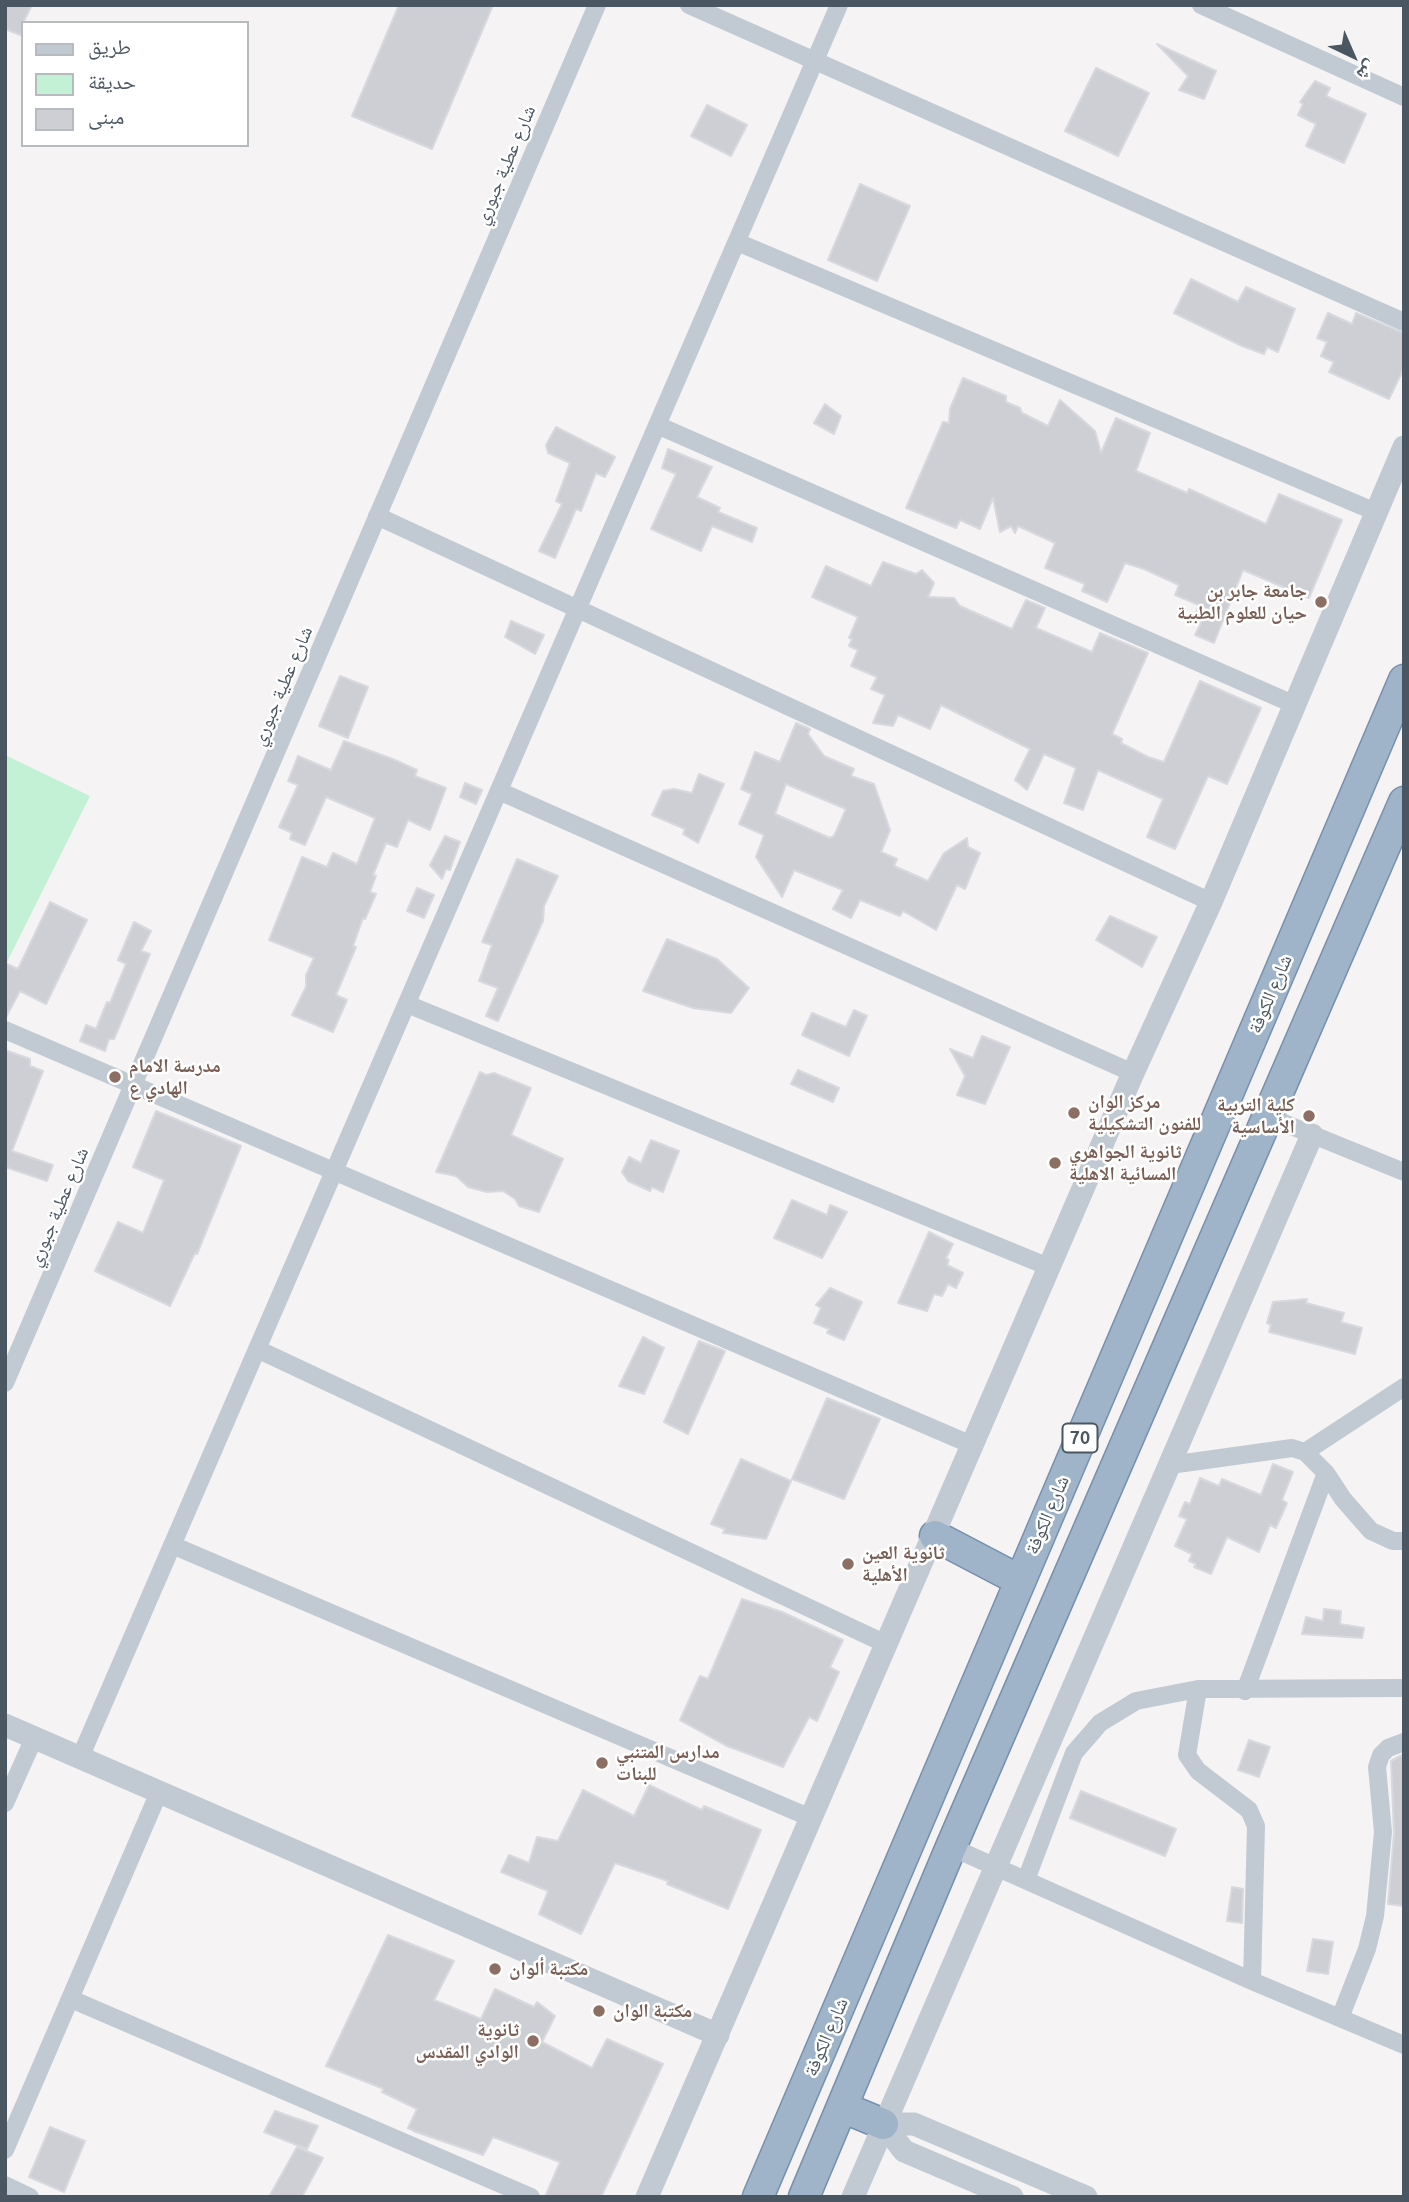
<!DOCTYPE html>
<meta charset="utf-8">
<style>
body{margin:0}
#map{position:relative;width:1409px;height:2202px;overflow:hidden;background:#f5f3f3;font-family:Ubuntu,"Noto Naskh Arabic",sans-serif}
canvas{display:block}
.frame{position:absolute;inset:0;border:7px solid #4a5661;pointer-events:none}
.legend{position:absolute;left:21px;top:21px;width:228px;height:126px;box-sizing:border-box;background:#fff;border:2px solid #b7bbc0;margin:0;padding:9px 12px;list-style:none;font-size:21px;color:#4a5661}
.legend li{display:flex;align-items:center;gap:14px;height:35px}
.legend b{width:35px;border:2px solid #b7bbc0}
.north{position:absolute;left:1318px;top:21px;width:70px;height:70px;-webkit-text-stroke:5px #fff;paint-order:stroke;rotate:136deg;font-size:19px;font-weight:700;line-height:28px;text-align:center;color:#4a5661}
.north::after{content:'';display:block;margin:auto;width:24px;height:32px;background:#4a5661;clip-path:polygon(50% 0,100% 100%,50% 72%,0 100%)}
</style>
<div id="map">
<canvas width="1409" height="2202"></canvas>
<div class="frame"></div>
<ul class="legend">
<li><b style="height:9px;background:#c1cad2"></b>طريق</li>
<li><b style="height:19px;background:#c3f1d5"></b>حديقة</li>
<li><b style="height:19px;background:#cdcfd5"></b>مبنى</li>
</ul>
<div class="north">ش</div>
</div>
<script>
const ctx = document.querySelector('canvas').getContext('2d');
ctx.lineJoin = 'round';
function fill(path, color) {
  ctx.fillStyle = color;
  ctx.fill(path, 'evenodd');
}
function toPath(rows) {
  const path = new Path2D();
  for (const r of rows) {
    path.moveTo(r[0], r[1]);
    for (let i = 2; i < r.length; i += 2) path.lineTo(r[i], r[i + 1]);
  }
  return path;
}
function trace(path, color, width, dash) {
  ctx.strokeStyle = color;
  ctx.lineWidth = width;
  ctx.lineCap = dash ? 'butt' : 'round';
  ctx.setLineDash(dash || []);
  ctx.stroke(path);
}
function label(font, color, halo, rows, align = 'center') {
  ctx.font = font + ' Ubuntu,"Noto Naskh Arabic",sans-serif';
  ctx.lineWidth = 5;
  ctx.setLineDash([]);
  ctx.textBaseline = 'middle';
  ctx.strokeStyle = halo;
  ctx.fillStyle = color;
  for (const [text, x, y, turn = 0] of rows) {
    ctx.save();
    ctx.translate(x, y);
    ctx.rotate((+turn || 0) * Math.PI / 180);
    ctx.textAlign = isNaN(turn) ? turn : align;
    if (halo) ctx.strokeText(text, 0, 0);
    ctx.fillText(text, 0, 0);
    ctx.restore();
  }
}
fill(toPath([
 [5,755,90,796,5,966]
]), '#c3f1d5');
const building = toPath([
 [5,5,32,5,23,23,23,36,5,29,5,5],
 [399,5,493,5,432,149,352,116,399,5],
 [1157,44,1216,71,1204,99,1179,90,1188,76,1157,44],
 [1096,68,1149,93,1118,156,1065,131,1096,68],
 [1315,81,1330,88,1326,96,1366,114,1344,163,1306,146,1316,124,1298,115,1303,104,1300,102,1315,81],
 [707,105,747,125,731,156,691,136,707,105],
 [860,184,910,206,877,281,828,260,860,184],
 [1191,279,1238,302,1246,287,1295,309,1278,352,1267,347,1264,354,1242,346,1174,313,1191,279],
 [1328,313,1352,324,1356,313,1404,333,1404,368,1389,399,1329,372,1334,362,1321,356,1327,342,1317,338,1328,313],
 [963,378,1006,396,1006,402,1020,408,1022,413,1048,426,1060,400,1095,431,1101,453,1116,418,1150,433,1136,471,1187,493,1189,489,1266,524,1279,494,1342,520,1309,598,1243,570,1214,643,1195,635,1201,623,1193,620,1199,605,1175,595,1179,585,1144,569,1125,563,1107,602,1082,591,1085,584,1045,568,1055,543,1018,526,1015,533,1011,526,1000,532,993,498,980,529,960,520,956,528,906,508,943,422,949,423,950,409,963,378],
 [825,404,841,416,834,434,814,423,825,404],
 [556,427,615,457,605,477,596,473,581,511,576,509,555,558,539,551,562,504,556,501,570,463,548,453,546,445,556,427],
 [668,449,712,467,697,497,720,508,718,512,757,528,752,542,712,526,701,551,651,529,676,474,662,468,668,449],
 [883,562,916,574,922,570,934,583,928,597,954,598,960,606,1012,629,1026,600,1045,608,1036,628,1092,652,1100,633,1148,653,1112,734,1122,739,1121,743,1148,757,1164,762,1200,681,1261,708,1227,784,1208,776,1175,849,1147,837,1163,799,1098,770,1083,810,1064,803,1076,768,1044,754,1027,790,1015,780,1030,749,941,705,930,729,898,715,893,726,873,723,885,695,871,689,877,677,851,666,858,650,849,646,852,639,849,638,858,617,812,597,826,566,871,586,883,562],
 [511,621,544,635,535,654,505,637,511,621],
 [340,676,368,687,348,738,319,726,340,676],
 [796,723,810,729,808,734,824,756,854,769,851,776,874,784,890,830,881,852,897,859,894,866,928,881,944,853,967,838,968,847,980,853,965,889,957,885,936,930,903,911,900,916,860,900,851,918,833,909,843,890,794,870,782,897,756,857,764,835,739,824,752,794,741,789,755,752,780,762,796,723],
 [786,784,846,809,834,836,830,838,775,814,786,784],
 [344,741,395,760,417,770,415,776,446,788,430,830,408,820,397,847,386,843,373,875,376,876,370,892,376,894,365,919,363,918,353,946,356,947,336,995,347,1000,333,1032,292,1015,306,987,306,975,314,958,269,940,302,857,327,867,333,853,357,864,375,818,326,797,305,845,290,839,292,833,279,827,298,785,288,781,298,756,331,770,344,741],
 [699,774,724,784,698,843,683,834,685,829,652,815,663,791,674,789,692,793,699,774],
 [465,783,482,790,476,804,460,797,465,783],
 [445,836,460,842,450,870,446,869,442,879,430,865,445,836],
 [517,859,558,876,544,906,543,921,498,1021,486,1016,498,988,479,981,492,945,482,942,517,859],
 [417,888,434,895,424,918,407,911,417,888],
 [50,902,87,920,46,1004,20,991,5,1019,5,963,18,969,50,902],
 [1110,916,1157,937,1142,967,1096,940,1110,916],
 [134,922,151,931,141,951,150,954,114,1039,109,1039,105,1051,80,1041,86,1025,96,1029,107,1002,110,1003,126,964,118,960,134,922],
 [667,939,717,959,749,988,731,1013,693,1008,643,991,667,939],
 [854,1010,867,1016,849,1056,802,1035,812,1013,846,1027,854,1010],
 [982,1036,1010,1047,985,1104,957,1095,965,1076,950,1049,973,1058,982,1036],
 [5,1050,30,1059,30,1066,43,1071,12,1151,53,1165,47,1181,5,1167,5,1050],
 [798,1070,839,1088,833,1102,791,1084,798,1070],
 [480,1072,486,1075,494,1073,531,1088,511,1135,563,1159,539,1212,519,1206,515,1199,503,1191,487,1192,468,1187,456,1176,436,1172,480,1072],
 [156,1111,241,1146,197,1254,195,1253,170,1306,95,1271,118,1222,143,1233,164,1180,133,1167,156,1111],
 [651,1140,679,1151,663,1192,652,1187,650,1191,628,1181,622,1172,629,1157,641,1163,651,1140],
 [792,1200,827,1215,830,1205,847,1212,822,1258,774,1238,792,1200],
 [929,1232,953,1244,946,1258,949,1260,947,1265,963,1273,956,1288,948,1284,942,1296,934,1294,927,1311,898,1303,929,1232],
 [830,1288,862,1302,844,1340,827,1333,829,1329,814,1323,821,1308,816,1305,830,1288],
 [1307,1299,1306,1303,1344,1313,1341,1322,1362,1328,1355,1354,1269,1332,1271,1325,1267,1323,1273,1302,1307,1299],
 [643,1337,664,1348,644,1394,619,1386,643,1337],
 [699,1341,725,1351,688,1434,664,1422,699,1341],
 [827,1398,880,1419,844,1499,792,1479,827,1398],
 [741,1459,791,1481,766,1539,723,1533,725,1529,711,1524,741,1459],
 [1273,1464,1293,1472,1282,1500,1287,1503,1276,1528,1270,1525,1259,1552,1227,1537,1211,1574,1194,1567,1196,1564,1189,1561,1192,1554,1175,1546,1187,1519,1179,1516,1185,1502,1190,1504,1200,1478,1219,1486,1222,1479,1261,1495,1273,1464],
 [742,1599,782,1612,843,1640,830,1667,839,1672,817,1721,809,1717,783,1767,727,1746,680,1720,700,1676,708,1679,742,1599],
 [1324,1609,1341,1611,1340,1624,1364,1628,1362,1638,1302,1634,1306,1617,1323,1621,1324,1609],
 [1249,1740,1270,1747,1259,1777,1238,1770,1249,1740],
 [1404,1754,1404,1906,1388,1904,1394,1833,1391,1761,1404,1754],
 [649,1785,702,1810,704,1806,761,1830,728,1909,667,1884,668,1881,615,1863,581,1934,539,1914,548,1891,501,1872,509,1855,529,1863,537,1837,558,1841,583,1790,634,1816,649,1785],
 [1081,1791,1176,1829,1165,1856,1070,1818,1081,1791],
 [1232,1887,1243,1889,1242,1923,1227,1921,1232,1887],
 [388,1935,454,1961,434,2000,481,2019,495,1989,534,2007,537,2002,555,2016,542,2042,592,2068,607,2039,663,2064,601,2197,545,2197,560,2162,493,2137,483,2155,416,2132,408,2128,417,2109,382,2092,384,2089,326,2066,388,1935],
 [1313,1939,1333,1942,1328,1974,1307,1971,1313,1939],
 [275,2111,318,2126,307,2149,264,2132,275,2111],
 [50,2127,85,2141,64,2192,29,2177,50,2127],
 [297,2147,323,2158,302,2197,269,2197,297,2147]
]);
fill(building, '#cdcfd5');
trace(building, '#d7d9de', 2);
const trunk = toPath([
 [935,1536,1019,1580],
 [842,2107,883,2124],
 [758,2197,1404,680],
 [804,2197,951,1847,1404,802]
]);
trace(trunk, '#7690ad', 33);
trace(toPath([
 [689,5,1404,322],
 [1201,5,1404,97],
 [737,242,1376,512],
 [657,425,1293,704],
 [377,516,1211,902],
 [499,791,1133,1073],
 [407,1004,1049,1267],
 [5,1030,972,1445],
 [1269,1117,1404,1172],
 [257,1349,886,1644],
 [5,1383,597,5],
 [1305,1452,1404,1387],
 [1170,1465,1292,1448,1305,1452,1326,1473,1343,1499,1371,1531,1393,1541,1404,1541],
 [172,1545,811,1818],
 [1198,1689,1187,1755,1198,1771,1249,1810,1256,1826,1252,1981],
 [1245,1691,1326,1473],
 [80,1758,839,5],
 [5,1803,34,1738],
 [951,1847,1252,1981,1404,2045],
 [1026,1880,1074,1753,1100,1723,1136,1701,1198,1689,1404,1688],
 [71,1999,531,2197],
 [1340,2018,1367,1949,1375,1916,1383,1832,1377,1767,1381,1755,1388,1748,1404,1742],
 [5,2150,159,1792],
 [5,2185,30,2197]
]), '#c1cad2', 18);
trace(toPath([
 [5,1725,718,2035],
 [883,2124,914,2124,1086,2197],
 [883,2124,904,2151,1012,2197],
 [647,2197,1133,1073,1211,902,1404,447],
 [853,2197,1312,1135]
]), '#c1cad2', 23);
trace(trunk, '#9fb4c9', 30);
for (const [x, y, r, color] of [
 [1321,602,7,"#8d6e63"],
 [115,1077,7,"#8d6e63"],
 [1074,1113,7,"#8d6e63"],
 [1309,1116,7,"#8d6e63"],
 [1055,1163,7,"#8d6e63"],
 [848,1564,7,"#8d6e63"],
 [602,1763,7,"#8d6e63"],
 [495,1969,7,"#8d6e63"],
 [599,2011,7,"#8d6e63"],
 [533,2041,7,"#8d6e63"]
]) {
  const dot = new Path2D();
  dot.arc(x, y, r, 0, 2 * Math.PI);
  ctx.fillStyle = color;
  ctx.fill(dot);
  trace(dot, '#fff', 2.5);
}
for (const [x, y, w] of [
 [1080,1438,35]
]) {
  const box = new Path2D();
  box.roundRect(x - w / 2, y - 14.5, w, 29, 5);
  ctx.fillStyle = '#fff';
  ctx.fill(box);
  trace(box, '#4a5661', 2);
}
label('bold 18px', '#4a5661', null, [
 ["70",1080,1438]
]);
label('19px', '#4a5661', '#fff', [
 ["شارع عطية جبوري",505,165,-67],
 ["شارع عطية جبوري",282,686,-67],
 ["شارع الكوفة",1270,994,-67],
 ["شارع عطية جبوري",58,1207,-67],
 ["شارع الكوفة",1047,1515,-67],
 ["شارع الكوفة",826,2037,-67]
]);
label('bold 19px', '#785e54', '#fff', [
 ["جامعة جابر بن",1307,591,"right"],
 ["حيان للعلوم الطبية",1307,613,"right"],
 ["مدرسة الامام",129,1066],
 ["الهادي ع",129,1088],
 ["مركز الوان",1088,1102],
 ["للفنون التشكيلية",1088,1124],
 ["كلية التربية",1295,1105,"right"],
 ["الأساسية",1295,1127,"right"],
 ["ثانوية الجواهري",1069,1152],
 ["المسائية الاهلية",1069,1174],
 ["ثانوية العين",862,1553],
 ["الأهلية",862,1575],
 ["مدارس المتنبي",616,1752],
 ["للبنات",616,1774],
 ["مكتبة ألوان",509,1969],
 ["مكتبة الوان",613,2011],
 ["ثانوية",519,2030,"right"],
 ["الوادي المقدس",519,2052,"right"]
], 'left');
</script>
